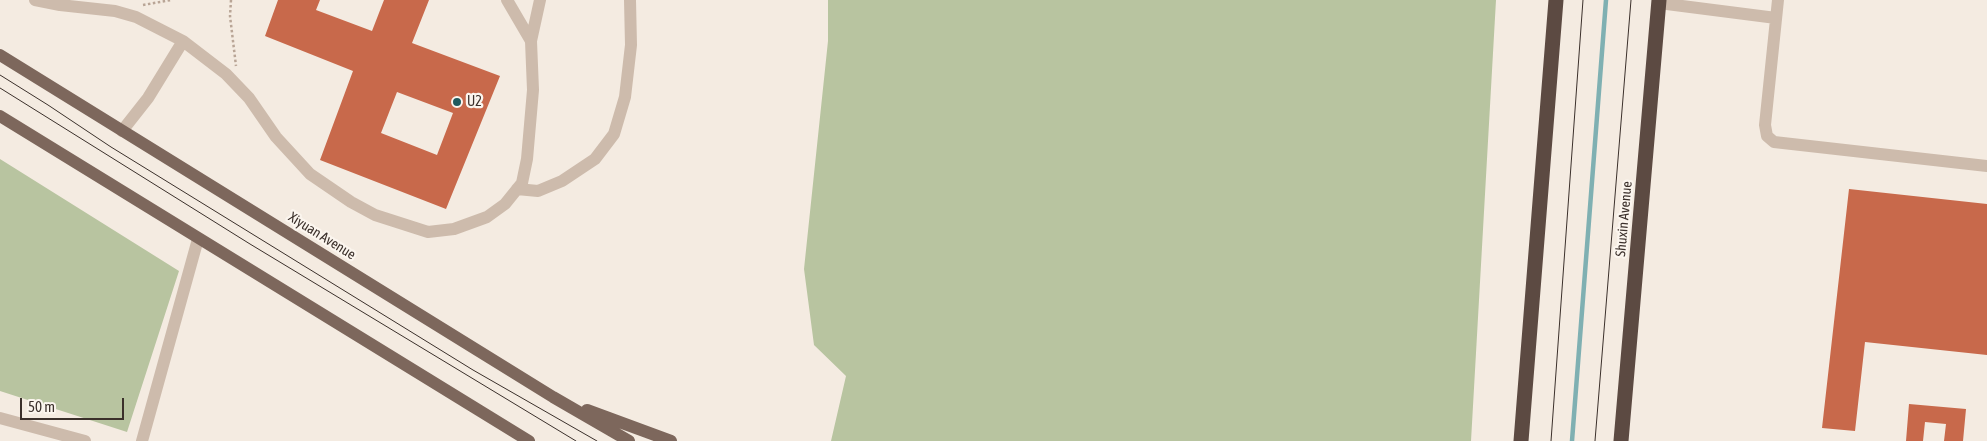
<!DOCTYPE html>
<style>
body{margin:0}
#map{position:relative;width:1987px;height:441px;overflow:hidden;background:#f4ebe1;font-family:"Asap Condensed",sans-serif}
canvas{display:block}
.scale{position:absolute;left:20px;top:398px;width:104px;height:22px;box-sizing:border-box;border:2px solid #3b302b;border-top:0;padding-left:6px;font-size:15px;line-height:18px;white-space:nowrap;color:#3b302b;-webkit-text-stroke:4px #fbf5ee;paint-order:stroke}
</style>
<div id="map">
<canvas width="1987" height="441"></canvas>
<div class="scale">50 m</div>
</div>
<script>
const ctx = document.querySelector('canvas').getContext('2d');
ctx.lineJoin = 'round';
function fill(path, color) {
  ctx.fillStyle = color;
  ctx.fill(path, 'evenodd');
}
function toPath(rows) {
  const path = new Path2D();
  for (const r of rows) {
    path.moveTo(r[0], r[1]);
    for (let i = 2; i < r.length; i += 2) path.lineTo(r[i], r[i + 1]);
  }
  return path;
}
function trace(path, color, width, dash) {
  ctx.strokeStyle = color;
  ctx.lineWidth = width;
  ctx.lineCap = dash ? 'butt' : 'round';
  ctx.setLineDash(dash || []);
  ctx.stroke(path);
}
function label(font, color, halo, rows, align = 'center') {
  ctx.font = font + ' "Asap Condensed",sans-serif';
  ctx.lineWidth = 4.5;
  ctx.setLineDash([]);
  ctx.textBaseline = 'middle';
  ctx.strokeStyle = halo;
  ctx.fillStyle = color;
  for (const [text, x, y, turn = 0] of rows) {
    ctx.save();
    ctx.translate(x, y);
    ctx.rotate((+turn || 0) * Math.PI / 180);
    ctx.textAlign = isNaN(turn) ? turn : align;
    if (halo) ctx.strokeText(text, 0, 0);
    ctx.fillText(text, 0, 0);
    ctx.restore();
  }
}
fill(toPath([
 [828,0,1496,0,1471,441,831,441,846,376,814,345,804,269,828,41],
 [0,159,179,271,127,432,0,391]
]), '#b8c4a0');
trace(toPath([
 [1572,441,1606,0]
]), '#7fb0b2', 4.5);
fill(toPath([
 [278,0,320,0,316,10,372,31,384,0,429,0,412,43,500,76,446,209,320,160,353,71,265,36],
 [397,92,453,113,437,155,381,133],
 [1849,189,1987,204,1987,355,1865,342,1855,431,1822,428],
 [1909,404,1966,409,1963,441,1944,441,1946,424,1925,422,1923,441,1906,441]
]), '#c8694b');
trace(toPath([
 [231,0,230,16,236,66],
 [143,5,171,0]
]), '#b9a596', 2.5, [2.5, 2.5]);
trace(toPath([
 [35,0,60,5,115,11,136,17,183,41,226,74,249,98,276,137,310,174,351,202,375,215,428,232,454,229,487,217,505,204,522,183,527,159,533,90,531,41,540,0],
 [507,0,531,41],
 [1778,0,1765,125,1767,136,1774,142,1987,166],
 [1659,3,1776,18],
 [122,131,148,98,183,41],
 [517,189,538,191,562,181,595,159,614,134,625,97,631,45,630,0],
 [0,418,85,441],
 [142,441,198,239]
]), '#cdbbac', 12);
trace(toPath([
 [0,55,553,397,629,441],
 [0,116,529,441],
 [587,410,671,441]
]), '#7d675c', 12);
trace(toPath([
 [1521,441,1556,0],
 [1621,441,1659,0]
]), '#5c4a42', 15);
trace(toPath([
 [0,75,48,105,111,147,473,370,597,441],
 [0,88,250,244,576,441],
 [1551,441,1583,0],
 [1595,441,1631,0]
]), '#3b302b', 1);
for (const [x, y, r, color] of [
 [457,102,5,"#1f5a5e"]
]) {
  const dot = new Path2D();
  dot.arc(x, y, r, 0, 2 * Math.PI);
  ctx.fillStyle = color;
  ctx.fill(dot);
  trace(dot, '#fbf5ee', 2);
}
label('14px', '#3b302b', '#fbf5ee', [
 ["U2",467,102]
], 'left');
label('14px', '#3b302b', '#fbf5ee', [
 ["Shuxin Avenue",1624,219,-85],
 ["Xiyuan Avenue",322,236,32]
]);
</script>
